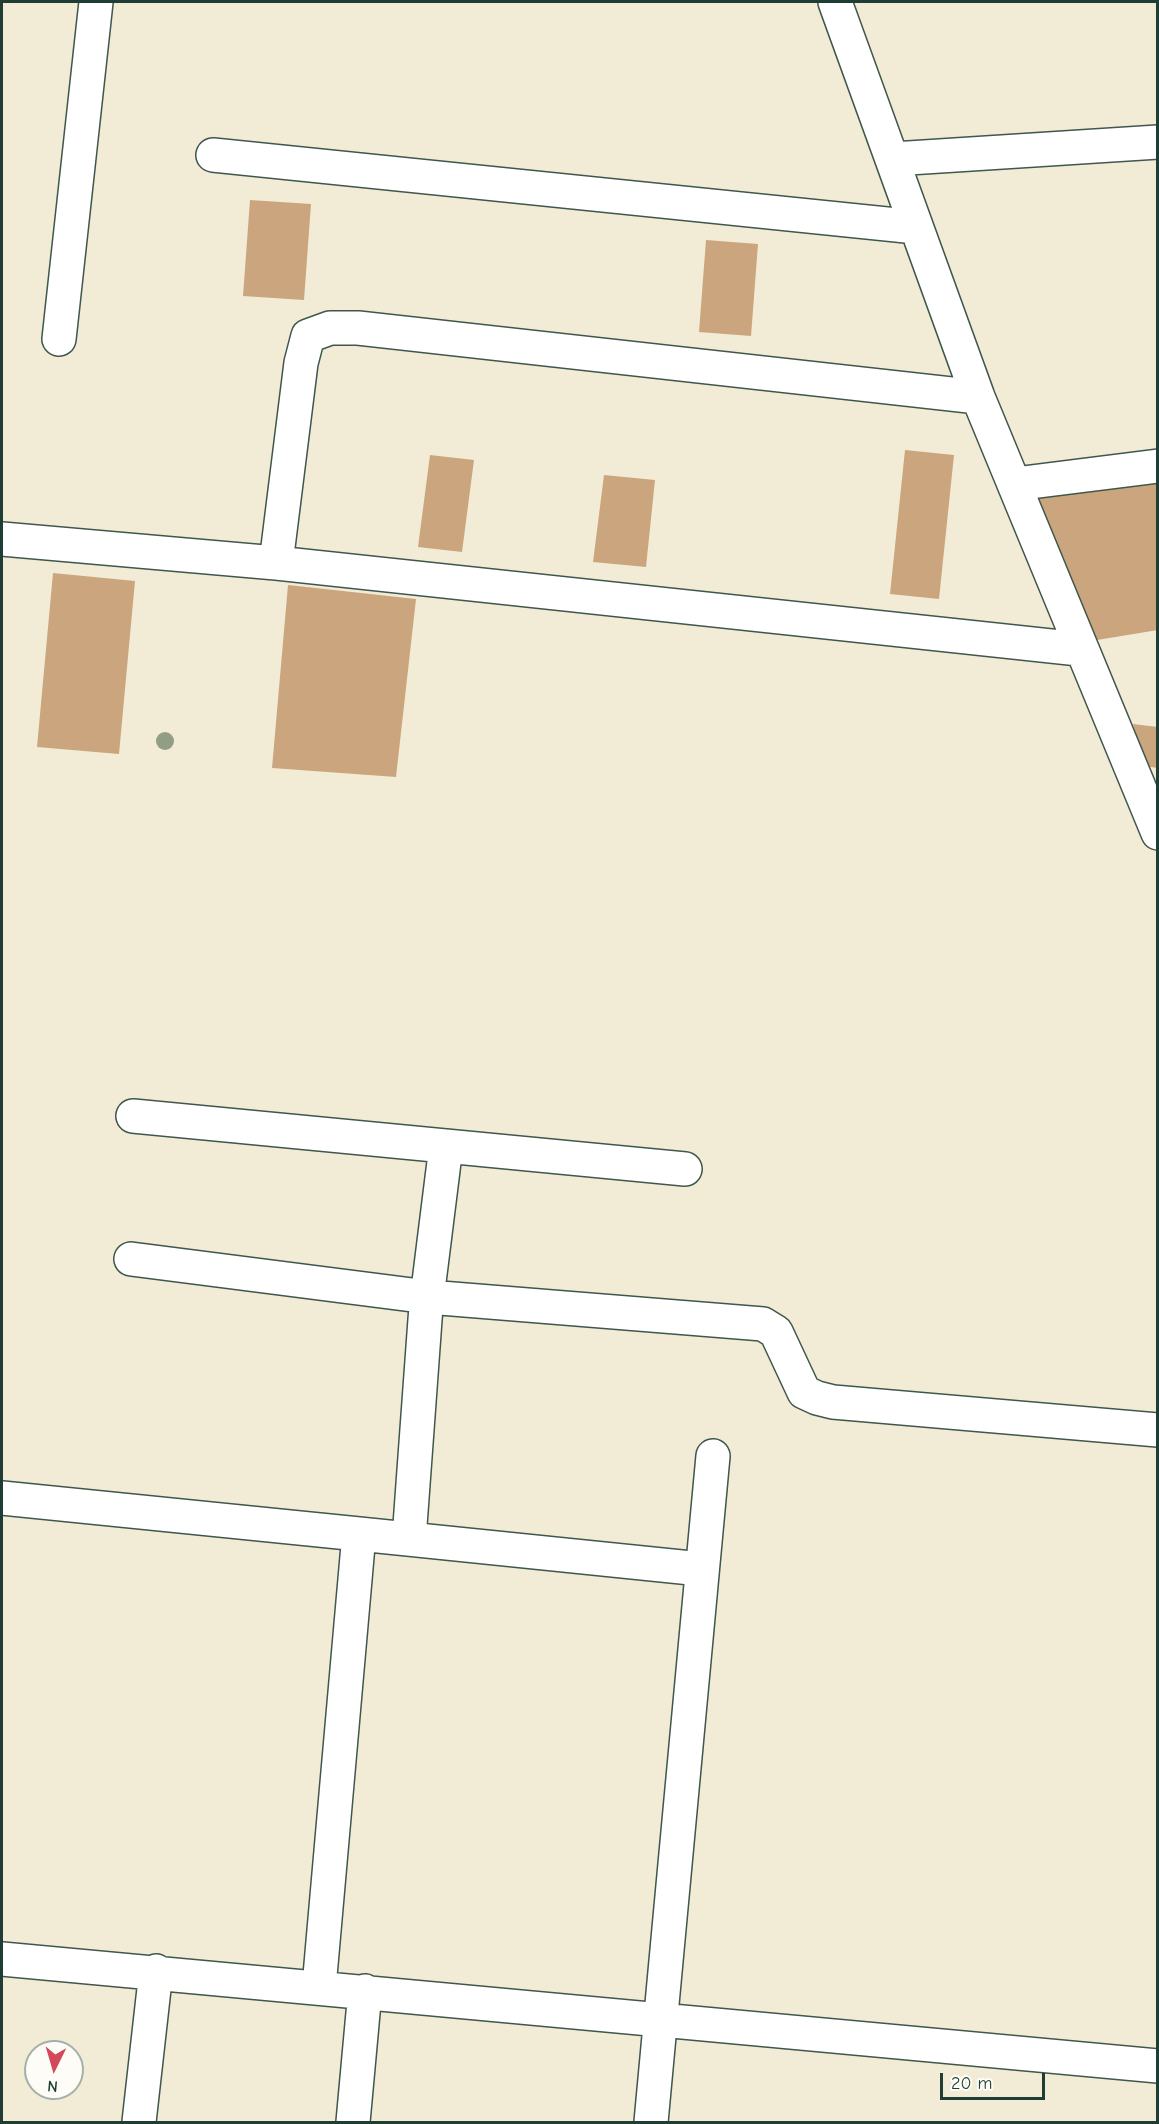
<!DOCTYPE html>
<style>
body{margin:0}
#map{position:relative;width:1159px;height:2124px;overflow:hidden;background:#f2ecd6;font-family:"Comic Neue",sans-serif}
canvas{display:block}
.frame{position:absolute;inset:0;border:3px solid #1f3d34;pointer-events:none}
.north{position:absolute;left:24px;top:2040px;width:60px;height:60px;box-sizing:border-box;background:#fdfcf7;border:2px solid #a4b0a9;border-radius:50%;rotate:185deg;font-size:16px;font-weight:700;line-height:24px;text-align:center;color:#1f3d34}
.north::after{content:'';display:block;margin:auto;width:21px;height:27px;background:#d1495b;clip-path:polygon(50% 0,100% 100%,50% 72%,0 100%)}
.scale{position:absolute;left:940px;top:2073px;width:105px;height:27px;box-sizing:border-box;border:3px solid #1f3d34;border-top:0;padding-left:8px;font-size:18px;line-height:21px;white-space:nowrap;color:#1f3d34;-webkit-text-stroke:4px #fdfcf7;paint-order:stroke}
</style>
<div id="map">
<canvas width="1159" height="2124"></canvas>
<div class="frame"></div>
<div class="north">N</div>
<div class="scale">20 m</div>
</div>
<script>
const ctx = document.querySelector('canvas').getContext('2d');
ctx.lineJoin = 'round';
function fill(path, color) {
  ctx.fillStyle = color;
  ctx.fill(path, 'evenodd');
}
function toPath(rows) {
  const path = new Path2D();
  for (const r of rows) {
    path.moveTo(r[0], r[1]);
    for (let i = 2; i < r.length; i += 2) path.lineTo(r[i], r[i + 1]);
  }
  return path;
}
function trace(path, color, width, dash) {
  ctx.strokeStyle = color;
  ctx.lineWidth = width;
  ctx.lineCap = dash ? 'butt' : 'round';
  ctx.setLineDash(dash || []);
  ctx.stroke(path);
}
fill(toPath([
 [250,200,311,204,304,300,243,296],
 [706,240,758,244,751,336,699,332],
 [905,450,954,455,939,599,890,594],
 [430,455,474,460,462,552,418,547],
 [604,475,655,480,646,567,593,562],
 [1158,479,1158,630,1091,641,1035,495],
 [53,573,135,581,119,754,37,747],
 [288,585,416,599,396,777,272,768],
 [1133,724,1158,727,1158,768,1144,766]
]), '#cba57e');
const minor = toPath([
 [835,2,978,397,1158,833],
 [213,155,916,227],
 [893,159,1158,142],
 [59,339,96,2],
 [1015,484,1158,466],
 [2,539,276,563,1079,649],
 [276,563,301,363,308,336,330,328,358,328,978,397],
 [133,1116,685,1169],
 [131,1259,428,1297,763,1324,776,1332,804,1392,817,1398,833,1402,1158,1430],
 [2,1498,359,1534,319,1987],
 [359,1534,701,1569],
 [409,1539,426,1306,446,1146],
 [2,1959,1158,2066],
 [139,2122,156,1971],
 [353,2122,365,1991],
 [651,2122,713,1456]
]);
trace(minor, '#3f574c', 36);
trace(minor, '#fff', 33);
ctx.fillStyle = '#919e84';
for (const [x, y] of [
 [165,741]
]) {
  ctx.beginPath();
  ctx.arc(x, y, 9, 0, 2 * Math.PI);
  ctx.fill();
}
</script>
